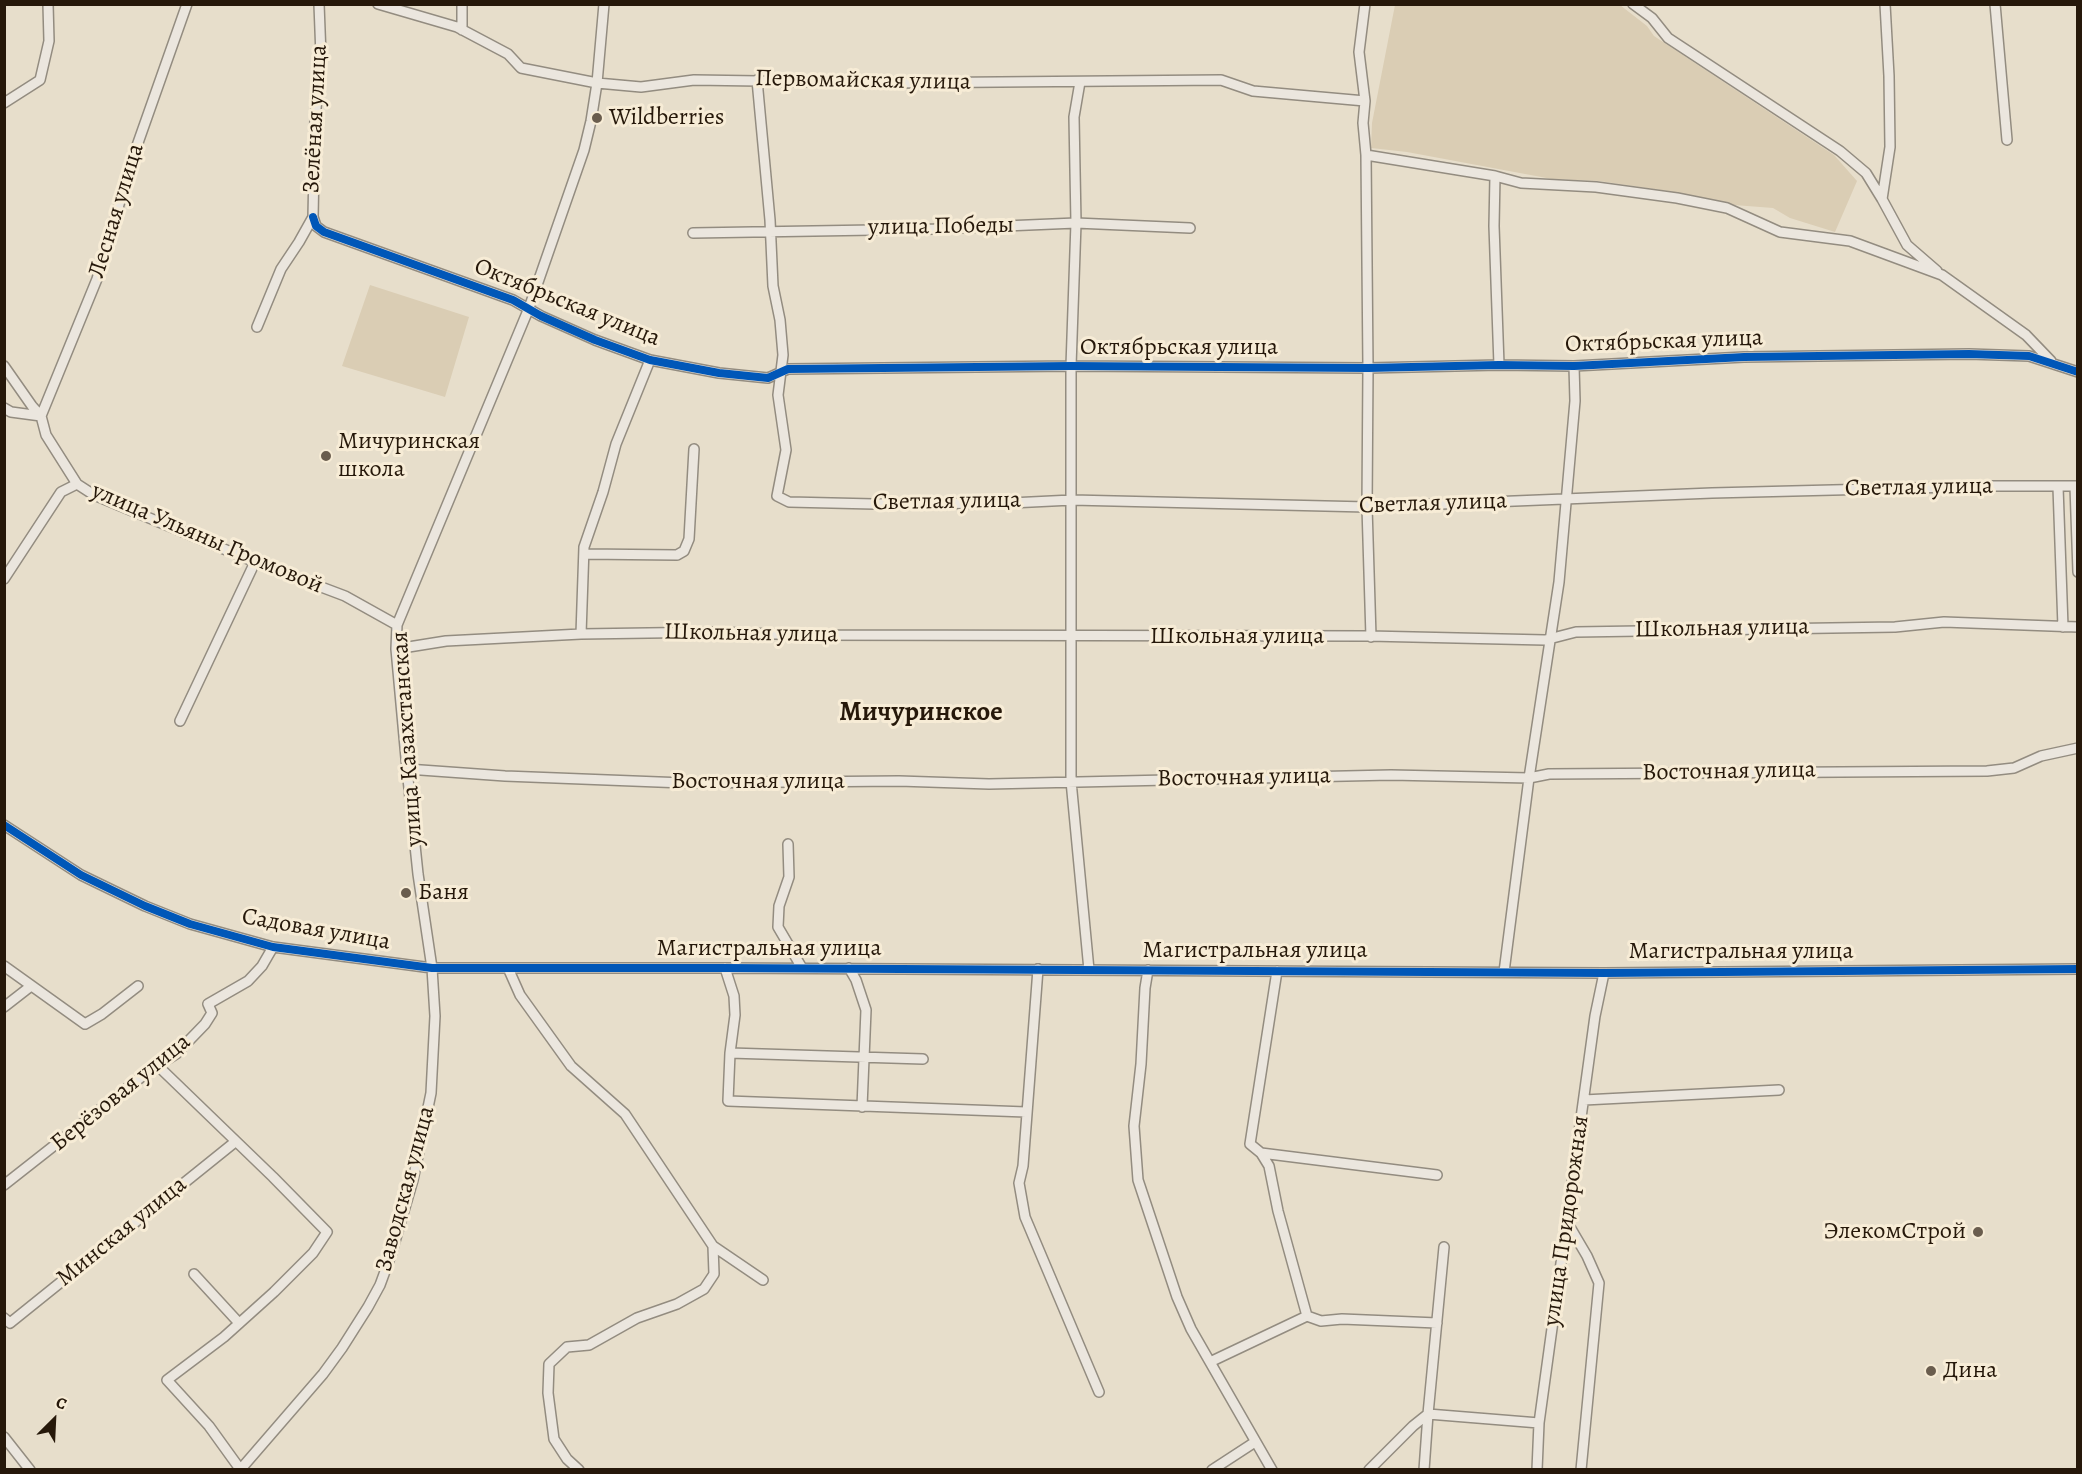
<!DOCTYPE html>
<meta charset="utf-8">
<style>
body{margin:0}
#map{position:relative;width:2082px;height:1474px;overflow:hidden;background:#e7decb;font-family:Alegreya,serif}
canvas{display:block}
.frame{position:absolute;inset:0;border:6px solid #26180a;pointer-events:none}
.north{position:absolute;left:24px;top:1390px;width:60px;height:60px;-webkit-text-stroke:4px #f7ecd6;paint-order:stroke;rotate:24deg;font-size:16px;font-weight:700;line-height:24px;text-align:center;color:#26180a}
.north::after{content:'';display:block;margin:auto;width:21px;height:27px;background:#26180a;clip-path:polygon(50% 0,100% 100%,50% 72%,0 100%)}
</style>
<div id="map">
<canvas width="2082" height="1474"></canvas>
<div class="frame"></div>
<div class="north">С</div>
</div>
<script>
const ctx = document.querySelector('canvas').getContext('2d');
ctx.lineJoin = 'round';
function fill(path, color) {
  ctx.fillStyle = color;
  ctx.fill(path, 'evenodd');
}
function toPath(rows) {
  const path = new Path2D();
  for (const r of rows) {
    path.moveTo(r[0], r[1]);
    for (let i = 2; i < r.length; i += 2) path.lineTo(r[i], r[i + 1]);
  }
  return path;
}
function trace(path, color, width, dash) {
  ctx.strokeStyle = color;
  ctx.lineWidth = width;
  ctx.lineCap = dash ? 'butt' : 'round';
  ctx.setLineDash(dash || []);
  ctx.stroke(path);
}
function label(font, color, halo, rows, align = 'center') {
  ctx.font = font + ' Alegreya,serif';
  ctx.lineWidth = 6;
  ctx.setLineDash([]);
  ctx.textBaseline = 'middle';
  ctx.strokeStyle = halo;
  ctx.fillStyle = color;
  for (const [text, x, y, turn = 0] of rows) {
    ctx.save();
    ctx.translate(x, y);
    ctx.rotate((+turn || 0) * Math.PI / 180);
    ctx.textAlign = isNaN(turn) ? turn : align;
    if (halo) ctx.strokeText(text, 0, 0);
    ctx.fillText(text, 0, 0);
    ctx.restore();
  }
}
fill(toPath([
 [1395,5,1620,5,1647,26,1654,36,1834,155,1857,181,1835,232,1790,218,1773,208,1734,205,1668,191,1599,181,1552,179,1407,152,1371,148,1372,123],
 [370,285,469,317,445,397,342,366]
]), '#dacdb4');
const minor = toPath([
 [378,4,457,27,508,54,521,68,597,83,641,87,694,80,889,83,1221,80,1253,91,1365,101],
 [462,4,462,30],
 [1365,4,1359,52,1365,101,1363,123,1366,155,1368,368,1367,507,1371,637],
 [1633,4,1652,18,1668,38,1840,151,1866,173,1882,199,1907,245,1937,271],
 [1995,4,2007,140],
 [757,80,770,220,773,286,780,320,783,355,778,395,786,450,777,496,789,502,874,504,1011,503,1072,500,1367,507,1712,493,1994,486,2078,486],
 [1080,82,1074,117,1076,223,1071,366,1071,781,1089,970],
 [4,103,40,80,49,41,48,4],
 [1366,155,1495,176,1521,183,1596,187,1677,198,1727,208,1780,232,1850,241,1942,275,2026,335,2051,361],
 [1495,176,1494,226,1499,365],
 [1882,199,1890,147,1889,76,1885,4],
 [313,217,316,226,324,232,513,300,541,316,595,340,650,360,719,373,768,378,788,369,1071,366,1368,368,1499,365,1574,366,1744,357,1969,354,2029,356,2078,372],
 [693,233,934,229,1076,223,1190,228],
 [257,327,281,269,299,242,313,217,315,119,321,56,319,4],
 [4,366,32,406,41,416,46,435,77,484,94,495,255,562,345,596,397,625],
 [4,408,11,412,41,416,97,279,133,157,187,4],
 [2075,486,2078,572],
 [2058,487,2063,627],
 [584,554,677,555,684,551,689,539,694,449],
 [4,579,61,492,77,484],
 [581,634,584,547,603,492,616,444,650,360],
 [396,649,446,641,581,634,716,632,805,635,1369,636,1545,640,1576,632,1895,627,1944,622,2078,627],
 [180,721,255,562],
 [407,769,505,776,684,783,899,781,989,784,1391,775,1529,778,1549,774,1987,771,2014,768,2041,756,2078,748],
 [4,825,81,875,145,906,190,924,273,947,432,968,725,968,1604,973,2078,969],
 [788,844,789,877,779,906,778,927,802,968],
 [4,966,85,1024,102,1014,138,986],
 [508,968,520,995,571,1066,625,1114,713,1246,763,1280],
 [725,968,734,996,735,1015,730,1053,728,1101,1026,1112],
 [849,968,856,980,866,1010,862,1107],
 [1038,969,1023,1166,1019,1183,1025,1217,1099,1392],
 [1148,970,1145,988,1141,1064,1134,1126,1138,1180,1177,1297,1191,1329,1272,1470],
 [1277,971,1250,1144,1261,1153,1269,1166,1278,1211,1307,1316,1321,1321,1342,1319,1437,1323],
 [1504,972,1529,778,1559,582,1575,401,1574,366],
 [4,1007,31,986],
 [730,1053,923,1059],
 [157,1065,273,1177,327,1232,313,1253,274,1292,224,1337,167,1380,209,1426,240,1469],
 [1584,1100,1779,1090],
 [1261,1153,1437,1175],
 [4,1185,149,1071,176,1054,205,1024,212,1013,208,1004,248,981,262,966,273,947],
 [1567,1222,1587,1256,1599,1283,1581,1470],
 [194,1274,239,1323],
 [4,1318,10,1323,235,1142],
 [1210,1362,1307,1316],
 [4,1437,30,1470],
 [240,1470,323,1374,342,1348,368,1307,380,1285,391,1255,413,1180,431,1093,435,1016,432,968,418,874,407,769,396,649,397,625,529,308,584,150,591,121,597,83,604,4],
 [579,1470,567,1459,554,1439,548,1393,549,1364,567,1347,589,1345,637,1318,677,1304,704,1289,714,1274,713,1246],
 [1212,1470,1255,1442],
 [1369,1470,1413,1426,1428,1414,1444,1247],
 [1424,1470,1428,1414,1539,1423],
 [1537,1470,1539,1423,1595,1016,1604,973]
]);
trace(minor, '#938c80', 12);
trace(minor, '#ebe6de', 9);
trace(toPath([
 [313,217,316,226,324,232,513,300,541,316,595,340,650,360,719,373,768,378,788,369,1071,366,1368,368,1499,365,1574,366,1744,357,1969,354,2029,356,2078,372],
 [4,825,81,875,145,906,190,924,273,947,432,968,725,968,1604,973,2078,969]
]), '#0057b8', 8);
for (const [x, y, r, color] of [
 [597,118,6,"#6a5d4e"],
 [326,456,6,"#6a5d4e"],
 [406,893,6,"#6a5d4e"],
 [1978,1232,6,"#6a5d4e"],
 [1931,1371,6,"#6a5d4e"]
]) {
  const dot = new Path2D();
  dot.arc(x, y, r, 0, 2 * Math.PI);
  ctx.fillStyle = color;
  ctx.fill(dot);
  trace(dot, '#f7ecd6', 2);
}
label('24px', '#26180a', '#f7ecd6', [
 ["Первомайская улица",863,81,1],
 ["Зелёная улица",316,119,-87],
 ["Лесная улица",117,211,-73],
 ["улица Победы",941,227,-1],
 ["Октябрьская улица",567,303,22],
 ["Октябрьская улица",1664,342,-2],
 ["Октябрьская улица",1179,348],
 ["Светлая улица",1919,488,-1],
 ["Светлая улица",947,502,-1],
 ["Светлая улица",1433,504,-2],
 ["улица Ульяны Громовой",207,539,23],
 ["Школьная улица",1722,629,-1],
 ["Школьная улица",751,634,1],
 ["Школьная улица",1237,637],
 ["улица Казахстанская",408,739,-94],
 ["Восточная улица",1729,772,-1],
 ["Восточная улица",1244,778,-1],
 ["Восточная улица",758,782],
 ["Садовая улица",316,930,10],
 ["Магистральная улица",769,949],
 ["Магистральная улица",1255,951],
 ["Магистральная улица",1741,952],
 ["Берёзовая улица",121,1093,-39],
 ["Заводская улица",406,1189,-75],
 ["улица Придорожная",1567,1221,-82],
 ["Минская улица",122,1232,-39]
]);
label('24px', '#26180a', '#f7ecd6', [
 ["Wildberries",609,118],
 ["Мичуринская",338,442],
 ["школа",338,470],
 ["Баня",418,893],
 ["ЭлекомСтрой",1966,1232,"right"],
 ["Дина",1943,1371]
], 'left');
label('bold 27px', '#26180a', '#f7ecd6', [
 ["Мичуринское",921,713]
]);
</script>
